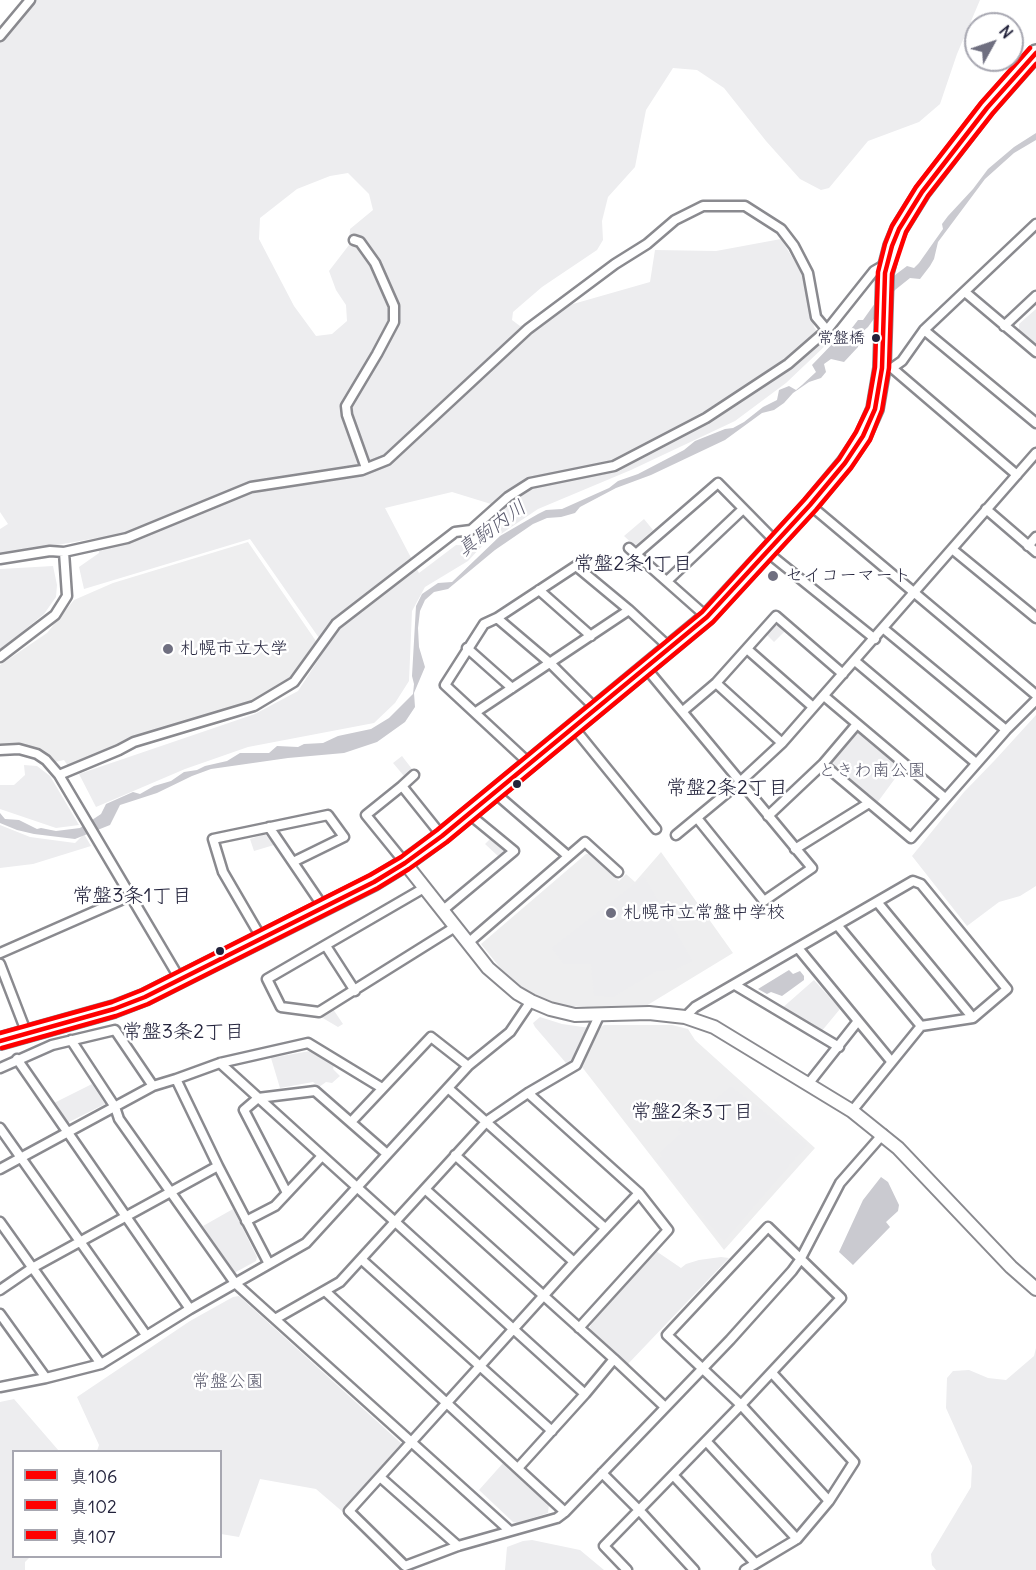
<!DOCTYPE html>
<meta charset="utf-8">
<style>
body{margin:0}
#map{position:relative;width:1036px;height:1570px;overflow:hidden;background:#fff;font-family:Delius,"Klee One",sans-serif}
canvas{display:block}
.legend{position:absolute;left:12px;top:1450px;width:210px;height:108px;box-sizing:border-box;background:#fff;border:2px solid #a7a7b1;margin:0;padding:8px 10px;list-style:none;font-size:18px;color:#22223b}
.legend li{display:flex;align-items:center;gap:12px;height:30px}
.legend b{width:30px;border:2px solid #a7a7b1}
.north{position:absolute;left:964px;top:12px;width:60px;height:60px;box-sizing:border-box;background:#fff;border:2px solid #a7a7b1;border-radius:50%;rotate:50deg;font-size:16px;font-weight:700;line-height:24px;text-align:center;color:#22223b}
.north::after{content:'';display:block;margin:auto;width:21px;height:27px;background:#6f6f80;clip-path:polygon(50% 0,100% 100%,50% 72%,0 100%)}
</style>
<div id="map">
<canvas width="1036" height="1570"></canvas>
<ul class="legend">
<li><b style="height:8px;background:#f00"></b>真106</li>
<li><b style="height:8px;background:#f00"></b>真102</li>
<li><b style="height:8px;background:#f00"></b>真107</li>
</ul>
<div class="north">N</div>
</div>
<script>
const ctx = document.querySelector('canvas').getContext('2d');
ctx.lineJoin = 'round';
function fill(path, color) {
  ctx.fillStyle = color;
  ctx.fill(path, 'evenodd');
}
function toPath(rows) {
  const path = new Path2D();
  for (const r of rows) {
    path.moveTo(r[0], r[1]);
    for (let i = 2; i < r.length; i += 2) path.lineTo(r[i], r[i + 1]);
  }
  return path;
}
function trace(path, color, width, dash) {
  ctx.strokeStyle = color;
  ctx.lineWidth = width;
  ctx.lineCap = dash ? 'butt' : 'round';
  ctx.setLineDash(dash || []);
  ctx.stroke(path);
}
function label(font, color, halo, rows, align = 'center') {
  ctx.font = font + ' Delius,"Klee One",sans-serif';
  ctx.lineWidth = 5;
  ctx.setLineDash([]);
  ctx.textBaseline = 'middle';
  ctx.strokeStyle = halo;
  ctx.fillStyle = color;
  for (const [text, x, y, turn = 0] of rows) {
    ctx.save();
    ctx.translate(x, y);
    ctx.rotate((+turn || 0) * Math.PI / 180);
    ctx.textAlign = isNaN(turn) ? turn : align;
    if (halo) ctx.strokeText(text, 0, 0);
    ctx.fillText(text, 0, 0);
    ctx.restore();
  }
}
fill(toPath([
 [248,542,318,644,289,680,253,702,68,766,64,760,55,762,40,749,0,746,0,665,47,633,74,600,113,583],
 [661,852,733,953,641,1009,619,1009,556,1005,527,992,506,975,481,944,586,854,592,854,619,881,626,874,635,882],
 [604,1025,672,1025,688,1029,695,1040,815,1148,724,1250,582,1067,582,1063,601,1027]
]), '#eeeeef');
fill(toPath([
 [32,0,980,0,957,54,940,104,919,122,868,141,829,188,821,190,800,179,766,141,724,88,697,70,673,68,646,110,635,167,608,197,602,221,603,240,597,250,542,287,513,312,512,320,520,326,537,320,566,306,650,282,655,250,716,251,781,239,803,275,814,327,826,345,786,383,735,421,631,470,538,509,501,534,491,504,452,492,385,508,419,573,456,545,482,546,468,561,425,587,412,611,409,681,395,703,374,723,248,747,185,769,96,807,79,774,255,714,298,691,326,648,250,539,84,589,79,567,99,553,97,538,0,555,0,529,8,524,0,512,0,41,8,36,14,21],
 [348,173,369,194,373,210,350,229,349,245,329,271,336,290,346,305,347,321,332,334,316,336,294,306,259,239,260,218,297,189,330,176],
 [1036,309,1036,345,1019,331,1019,324],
 [644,519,653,530,635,546,624,536],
 [53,566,57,585,56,597,44,614,0,650,0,569],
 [773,626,779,626,785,631,774,642,766,634],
 [1036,715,1036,886,1020,896,999,902,967,926,912,856,964,792,995,760],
 [858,732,902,769,877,803,829,763],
 [402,756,412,769,404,776,393,763],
 [24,765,37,766,50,776,79,825,56,828,0,809,0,785,14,785,25,775],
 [0,825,30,837,75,843,84,834,91,846,33,864,0,868],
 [265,834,274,845,254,851,250,839],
 [492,837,504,848,504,853,499,857,485,844],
 [644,877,692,961,675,970,656,971,613,997,594,996,591,964,564,964,552,948],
 [814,980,840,1009,821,1032,781,1009],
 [333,1009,343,1024,338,1027,321,1017],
 [540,1017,562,1024,590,1028,571,1063,566,1063,535,1027,533,1023],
 [310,1051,334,1065,333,1069,340,1076,332,1083,326,1082,319,1087,313,1082,280,1088,271,1058],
 [92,1084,105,1104,67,1123,54,1103],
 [731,1087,807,1144,724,1241,657,1161,662,1157,660,1153,681,1134,678,1129],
 [233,1209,257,1257,256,1261,236,1272,233,1272,203,1226],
 [656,1251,681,1268,686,1264,699,1260,721,1257,729,1258,627,1365,589,1329,592,1323],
 [239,1296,403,1445,344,1513,316,1489,260,1479,239,1537,221,1534,220,1452,97,1451,99,1445,77,1397,190,1321,233,1297],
 [1036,1348,1036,1570,936,1570,932,1565,931,1554,971,1487,972,1466,946,1408,947,1378,953,1371,969,1370,988,1378,1006,1380,1034,1356],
 [14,1399,59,1451,14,1452,14,1556,30,1557,25,1562,25,1570,0,1570,0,1402],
 [504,1462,549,1504,548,1513,517,1523,513,1522,479,1490],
 [532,1540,580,1550,604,1570,505,1570,507,1547,523,1541]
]), '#ededef');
fill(toPath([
 [1036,133,1036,140,1014,153,985,179,938,242,934,259,930,266,920,279,910,278,895,290,868,327,860,334,858,347,844,362,831,359,824,364,826,372,821,378,809,382,793,393,784,403,774,410,762,413,725,440,651,475,616,488,580,507,575,513,561,517,547,518,533,524,495,550,448,589,434,592,425,600,420,611,418,628,419,647,425,667,414,693,415,707,405,722,377,742,344,753,288,758,211,769,192,776,157,793,120,805,110,825,75,839,34,834,17,830,0,823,0,813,5,819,19,820,37,829,41,828,56,831,80,828,101,814,106,804,133,792,140,794,154,786,171,781,184,772,197,770,205,766,227,761,240,753,269,753,277,746,298,747,304,744,323,743,338,736,371,729,389,718,413,694,414,684,412,676,416,606,422,594,438,583,452,582,500,536,538,514,546,510,562,509,609,488,618,481,638,474,684,450,695,441,725,429,733,428,744,422,763,407,777,400,779,390,789,386,796,390,802,385,816,372,812,365,839,337,845,337,858,320,863,320,895,275,907,266,914,268,919,263,943,229,942,224,948,216,973,189,988,169,1014,147],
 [789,970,793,974,800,971,804,976,804,980,782,996,771,992,767,994,758,989],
 [881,1177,888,1182,899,1205,898,1211,886,1222,890,1227,853,1265,839,1252,863,1200]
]), '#cacad0');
const street = toPath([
 [0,36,30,0],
 [354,240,360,242,375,263,394,306,394,322,377,354,346,406,347,415,366,468],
 [965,292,1036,352],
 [1004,326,1036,296],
 [924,330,1036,423],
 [882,368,892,368,902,361,924,330,1036,224],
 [892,368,1017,475],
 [810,505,1036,695],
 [986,509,1036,552],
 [1028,546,1036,537],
 [629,548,707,617],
 [952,549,1036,618],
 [767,552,875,639],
 [636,554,718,483,776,542],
 [0,559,50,551,64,552,127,538,251,487,362,470,387,460,528,329,615,264,647,244,675,220,703,206,745,206,781,229,794,246,808,273,816,317,827,330],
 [667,581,743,509],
 [539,590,591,636],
 [497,618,550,663,596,709],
 [884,629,1006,730],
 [467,648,512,688],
 [747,649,813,707],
 [0,657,55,615,67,596,64,552],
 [855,661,976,763],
 [646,668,812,868,764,901,697,818],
 [716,683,782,743],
 [824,696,945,798],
 [683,711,716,683,776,616,843,674],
 [476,712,629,610],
 [574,728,656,829],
 [0,750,19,749,37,754,46,760,59,775,181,981],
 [530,764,445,685,484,624,497,618,576,566,629,610,670,648],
 [823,764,911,838,1006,730,1036,700],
 [59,775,119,750,134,742,254,706,294,682,336,624,455,532,471,530,508,497,530,483,614,466,706,418,788,364,827,330,874,271,886,264],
 [402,786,414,775],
 [495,793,568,856],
 [768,816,823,764,857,724],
 [269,827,324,908],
 [676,835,740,782,782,743,1036,453],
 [795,849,869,803],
 [405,863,366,815,402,786,442,836],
 [424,888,267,979,281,1007,319,1012,455,927],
 [878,903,973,1018],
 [442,911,514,851,469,814],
 [838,926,921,1026],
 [262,939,223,872,213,839,328,815,344,837,293,862],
 [468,943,585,842,618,872],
 [326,946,355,991],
 [798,948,891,1061],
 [0,953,130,896],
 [0,964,27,1034],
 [735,985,839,1047],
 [685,1017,695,1007,913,881,921,884,1007,989,973,1018,921,1026,852,1111],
 [71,1040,115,1107,119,1119,235,1283,510,1531],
 [17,1059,190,1309],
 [220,1063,585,1394],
 [0,1068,52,1045,115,1030,153,1086],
 [176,1079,220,1063,308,1043,382,1088],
 [809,1083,858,1021],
 [448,1088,605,1228],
 [528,1093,639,1193,668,1230,579,1328],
 [351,1122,431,1037,468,1066],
 [0,1128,146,1335],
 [455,1155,574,1262],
 [0,1169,153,1086,176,1079,218,1166,269,1264],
 [425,1189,614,1359,665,1407],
 [287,1193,244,1110,258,1098,315,1091,387,1154],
 [639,1193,574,1262,349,1511,405,1566,458,1546,557,1518,565,1512,730,1340,792,1271,800,1260,840,1183,883,1134],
 [246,1221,275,1206,321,1157],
 [0,1222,101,1364,190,1309,306,1243,468,1066,510,1032,531,1001],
 [361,1259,552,1431],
 [0,1290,32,1268,218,1166],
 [325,1291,565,1512],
 [0,1314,46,1378],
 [275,1319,340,1282,487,1121,528,1093,576,1065,599,1016],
 [0,1387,46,1378,101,1364],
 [706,1441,797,1539],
 [518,1468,585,1394,614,1359],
 [602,1473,639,1510,694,1570],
 [673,1475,755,1563],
 [380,1477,458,1546],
 [627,1570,604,1546,741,1405,841,1298,768,1227,667,1335,741,1405,829,1501],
 [745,1570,797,1539,829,1501,854,1462,772,1373]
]);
const secondary = toPath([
 [405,863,488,968,517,993,531,1001,550,1009,575,1015,649,1013,685,1017,714,1027,852,1111,898,1148,1011,1267,1036,1289]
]);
const highway = toPath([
 [0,1041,114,1009,145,997,374,882,405,863,442,836,707,617,810,505,845,463,863,436,875,409,882,368,885,273,892,246,899,229,922,192,987,108,1036,53]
]);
trace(street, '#8a8a8f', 13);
trace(secondary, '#8a8a8f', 16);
trace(highway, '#8a8a8f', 20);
trace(street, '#fff', 8);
trace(secondary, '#fff', 12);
trace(highway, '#fff', 15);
trace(toPath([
 [0,1041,114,1009,145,997,374,882,405,863,442,836,707,617,810,505,845,463,863,436,875,409,882,368,885,273,892,246,899,229,922,192,987,108,1036,53]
]), '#f00', 4.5);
trace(toPath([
 [2,1048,116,1016,148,1004,378,888,409,869,447,842,713,622,816,510,851,468,870,440,882,410,889,368,892,274,906,232,928,196,993,113,1036,64]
]), '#f00', 4.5);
trace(toPath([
 [0,1033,112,1002,142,990,370,875,401,857,437,830,702,612,804,500,839,459,856,432,868,407,875,367,878,272,885,244,892,226,916,187,981,103,1030,48]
]), '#f00', 4.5);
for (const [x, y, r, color] of [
 [876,338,5,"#22223b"],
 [773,576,6,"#6f6f80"],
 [168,649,6,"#6f6f80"],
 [517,784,5,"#22223b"],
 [611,913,6,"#6f6f80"],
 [220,951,5,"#22223b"]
]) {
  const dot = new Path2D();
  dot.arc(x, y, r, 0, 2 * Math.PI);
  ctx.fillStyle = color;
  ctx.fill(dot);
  trace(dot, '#fff', 2);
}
label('16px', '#22223b', '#fff', [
 ["常盤橋",865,338]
], 'right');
label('18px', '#22223b', '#fff', [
 ["セイコーマート",785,576],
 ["札幌市立大学",180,649],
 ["札幌市立常盤中学校",623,913]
], 'left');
label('18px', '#5b5b6d', '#fff', [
 ["ときわ南公園",872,771],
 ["常盤公園",228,1382]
]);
label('italic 20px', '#5c5c6f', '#fff', [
 ["真駒内川",492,529,-36]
]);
label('20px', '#22223b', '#fff', [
 ["常盤2条1丁目",633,564],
 ["常盤2条2丁目",727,788],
 ["常盤3条1丁目",132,896],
 ["常盤3条2丁目",183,1032],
 ["常盤2条3丁目",692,1112]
]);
</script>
